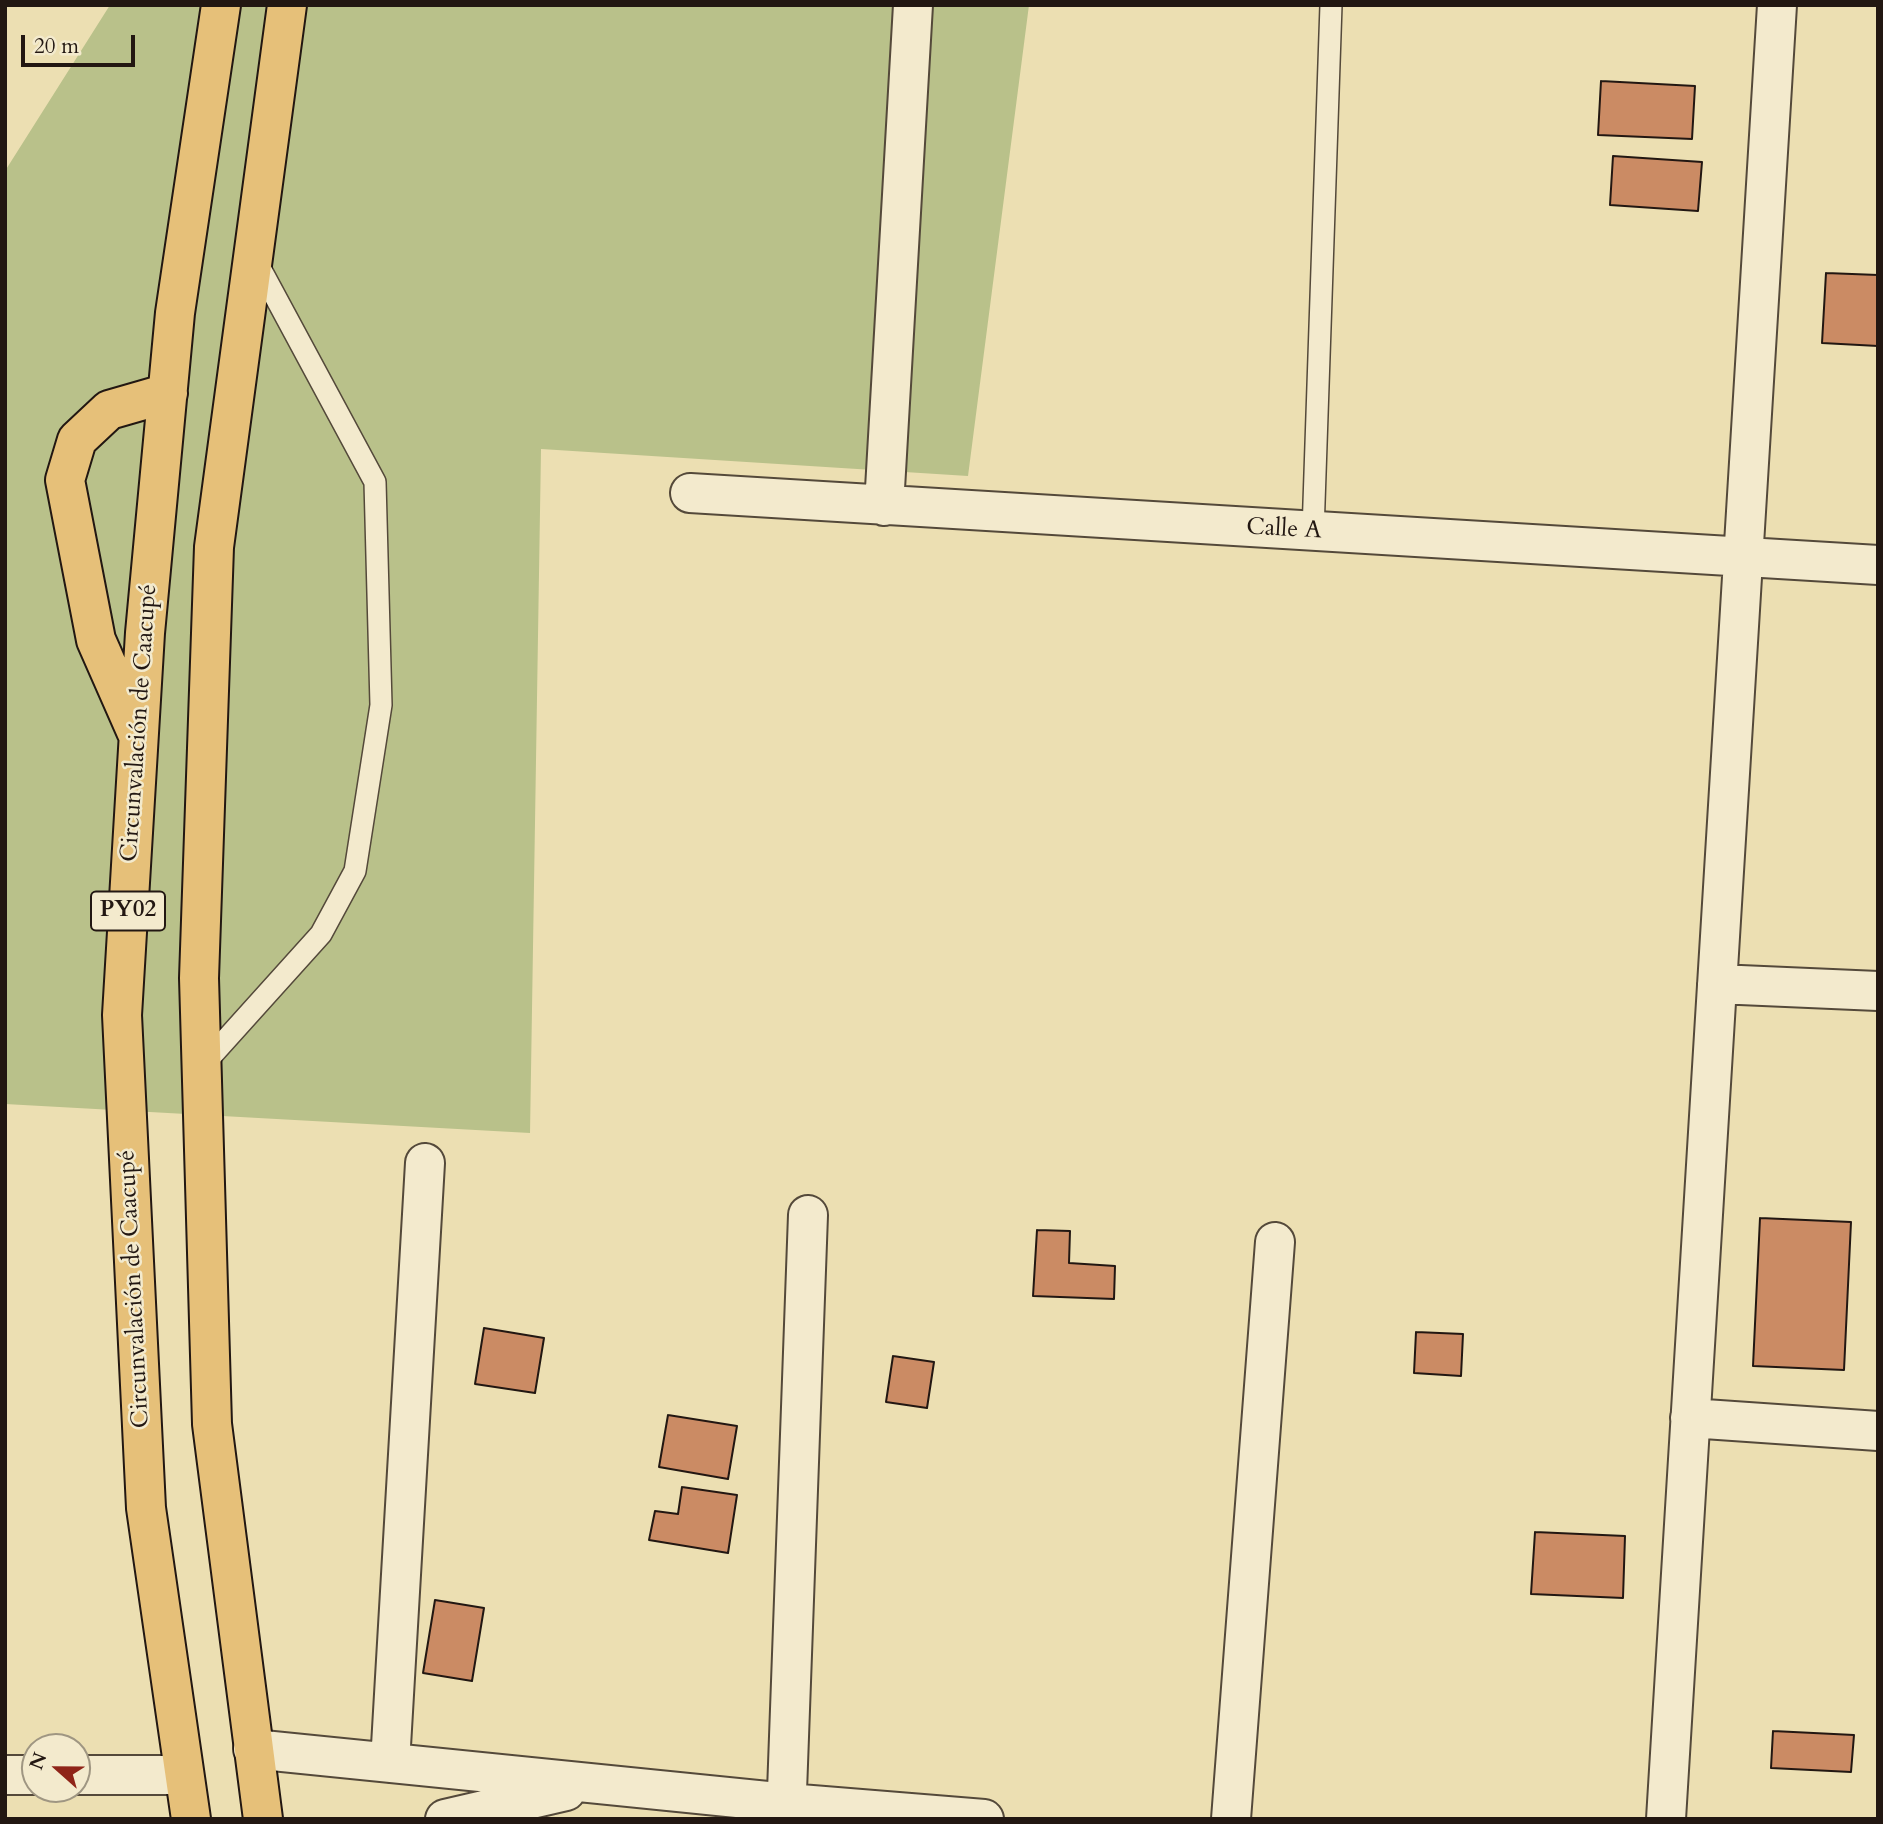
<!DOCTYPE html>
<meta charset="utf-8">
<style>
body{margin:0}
#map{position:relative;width:1883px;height:1824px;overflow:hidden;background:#ecdfb2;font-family:Cardo,serif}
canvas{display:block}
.frame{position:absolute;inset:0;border:7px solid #221712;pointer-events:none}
.north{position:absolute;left:21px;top:1733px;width:70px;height:70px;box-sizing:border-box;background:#f3eacd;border:2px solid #9f9682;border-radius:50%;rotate:291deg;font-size:19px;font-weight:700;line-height:28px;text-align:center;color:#221712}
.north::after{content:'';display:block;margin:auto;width:24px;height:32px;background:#8f2418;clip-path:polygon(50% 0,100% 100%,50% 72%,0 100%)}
.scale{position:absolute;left:21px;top:35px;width:114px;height:32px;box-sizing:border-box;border:4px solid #221712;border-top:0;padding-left:9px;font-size:21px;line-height:24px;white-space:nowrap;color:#221712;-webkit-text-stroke:5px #f3eacd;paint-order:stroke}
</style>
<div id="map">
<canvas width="1883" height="1824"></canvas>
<div class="frame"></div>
<div class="north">N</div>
<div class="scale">20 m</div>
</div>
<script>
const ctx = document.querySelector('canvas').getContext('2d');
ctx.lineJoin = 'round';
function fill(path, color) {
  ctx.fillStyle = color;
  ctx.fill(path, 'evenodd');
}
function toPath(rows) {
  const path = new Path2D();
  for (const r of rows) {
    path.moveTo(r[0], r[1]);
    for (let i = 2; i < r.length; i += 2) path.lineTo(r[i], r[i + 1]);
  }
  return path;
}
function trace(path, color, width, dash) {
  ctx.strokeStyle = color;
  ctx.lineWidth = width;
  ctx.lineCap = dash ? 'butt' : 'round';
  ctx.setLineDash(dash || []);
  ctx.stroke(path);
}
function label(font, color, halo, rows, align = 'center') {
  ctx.font = font + ' Cardo,serif';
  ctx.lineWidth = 5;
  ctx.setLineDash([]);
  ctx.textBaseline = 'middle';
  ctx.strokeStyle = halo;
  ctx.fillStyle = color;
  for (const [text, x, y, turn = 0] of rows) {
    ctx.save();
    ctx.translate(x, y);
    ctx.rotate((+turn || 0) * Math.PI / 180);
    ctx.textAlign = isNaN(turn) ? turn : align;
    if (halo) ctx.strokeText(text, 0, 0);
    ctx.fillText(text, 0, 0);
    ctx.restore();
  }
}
fill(toPath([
 [110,5,1029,5,968,476,541,449,530,1133,5,1104,5,171]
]), '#b9c18a');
const building = toPath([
 [1601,81,1695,86,1692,139,1598,135,1601,81],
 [1613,156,1702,162,1698,211,1610,205,1613,156],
 [1826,273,1878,275,1878,346,1822,343,1826,273],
 [1760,1218,1851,1222,1844,1370,1753,1366,1760,1218],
 [1037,1230,1070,1231,1069,1263,1115,1266,1114,1299,1033,1296,1037,1230],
 [484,1328,544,1338,535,1393,475,1384,484,1328],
 [1416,1332,1463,1334,1461,1376,1414,1373,1416,1332],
 [893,1356,934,1362,927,1408,886,1402,893,1356],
 [668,1415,737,1426,728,1479,659,1467,668,1415],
 [682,1487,737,1495,728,1553,649,1540,655,1511,678,1514,682,1487],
 [1535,1532,1625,1536,1623,1598,1531,1594,1535,1532],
 [435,1600,484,1608,472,1681,423,1673,435,1600],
 [1773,1731,1854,1735,1851,1772,1771,1768,1773,1731]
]);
fill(building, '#cb8b64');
trace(building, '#221712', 2);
const service = toPath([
 [1313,532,1331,5],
 [203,1065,321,934,355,871,381,705,375,482,255,259]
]);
const minor = toPath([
 [690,493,1878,565],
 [884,506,913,5],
 [1717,984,1878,991],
 [1690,1418,1878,1431],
 [253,1749,787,1803,984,1819],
 [390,1763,425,1163],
 [5,1775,35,1775],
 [77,1775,184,1775],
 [445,1819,566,1791],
 [786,1819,808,1215],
 [1231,1819,1275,1242],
 [1666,1819,1777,5]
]);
const trunk = toPath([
 [137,733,96,640,65,480,77,440,109,410,168,393],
 [191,1819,146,1508,122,1015,145,633,175,313,221,5],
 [263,1819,212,1424,199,978,214,547,287,5]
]);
trace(service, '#54493a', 24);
trace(minor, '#54493a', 42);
trace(trunk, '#221712', 42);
trace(service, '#f3eacd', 21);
trace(minor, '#f3eacd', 38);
trace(trunk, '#e6c079', 38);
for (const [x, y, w] of [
 [128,911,74]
]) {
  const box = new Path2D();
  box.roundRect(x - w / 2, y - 19.5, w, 39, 5);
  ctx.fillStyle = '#f3eacd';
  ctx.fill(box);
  trace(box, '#221712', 2);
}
label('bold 23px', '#221712', null, [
 ["PY02",128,911]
]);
label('24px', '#221712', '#f3eacd', [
 ["Calle A",1284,530,3],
 ["Circunvalación de Caacupé",140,723,-86],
 ["Circunvalación de Caacupé",135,1289,-93]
]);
</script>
